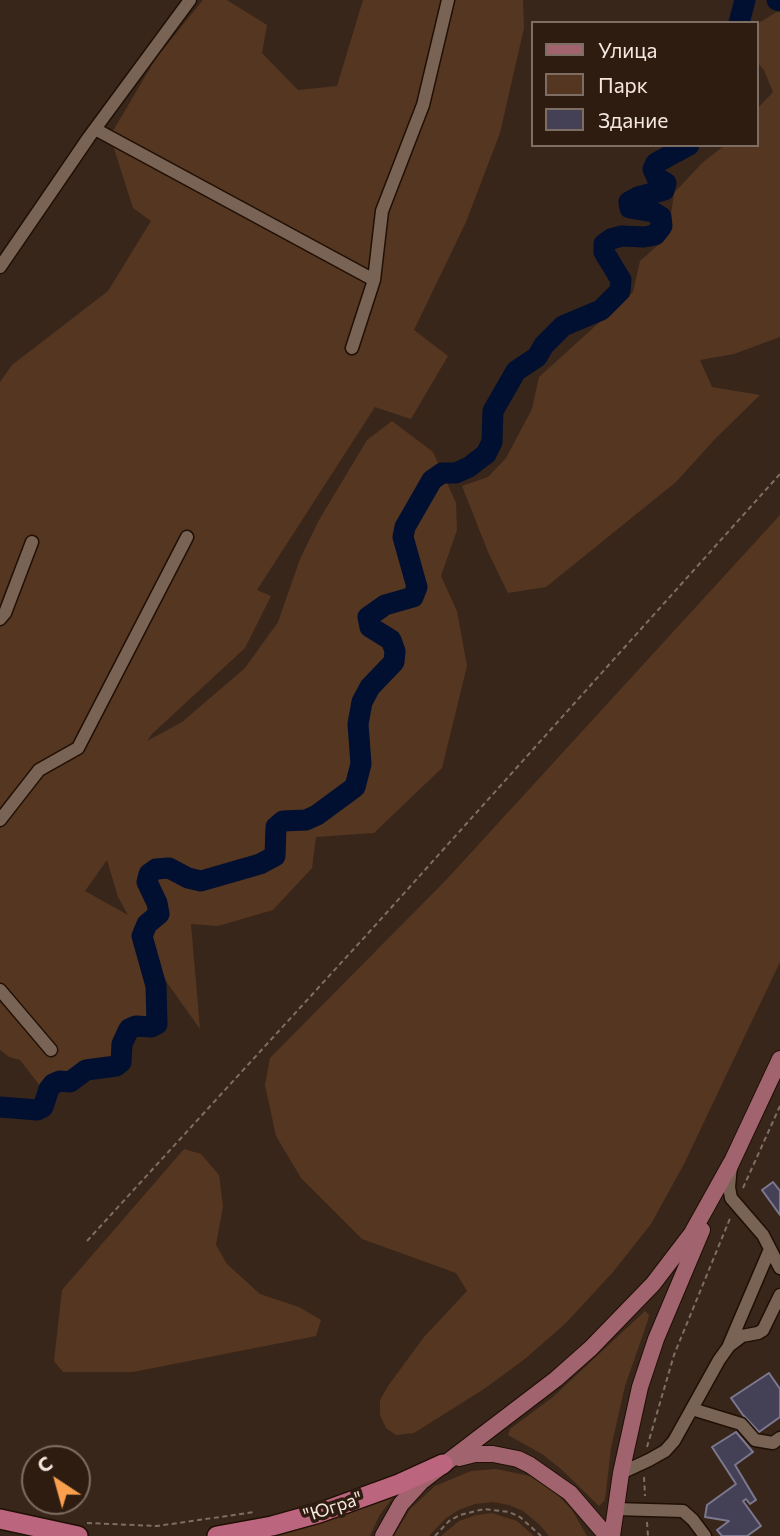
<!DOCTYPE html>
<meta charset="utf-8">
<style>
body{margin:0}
#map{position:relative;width:780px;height:1536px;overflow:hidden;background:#39261a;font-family:Commissioner,sans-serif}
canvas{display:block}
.legend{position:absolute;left:531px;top:21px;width:228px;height:126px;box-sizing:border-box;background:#2e1c10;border:2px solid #7d6d63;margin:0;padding:9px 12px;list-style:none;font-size:21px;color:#f4e7df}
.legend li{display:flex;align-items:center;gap:14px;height:35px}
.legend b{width:35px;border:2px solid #7d6d63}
.north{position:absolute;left:21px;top:1445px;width:70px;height:70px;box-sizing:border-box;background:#2e1c10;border:2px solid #7d6d63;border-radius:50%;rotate:324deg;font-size:19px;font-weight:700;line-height:28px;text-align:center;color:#f4e7df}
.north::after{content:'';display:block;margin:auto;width:24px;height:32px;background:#fa9f4e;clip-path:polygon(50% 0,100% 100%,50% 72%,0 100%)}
</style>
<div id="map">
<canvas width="780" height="1536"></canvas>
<ul class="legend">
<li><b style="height:9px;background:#a1646e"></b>Улица</li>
<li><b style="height:19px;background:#553620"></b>Парк</li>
<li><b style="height:19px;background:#444156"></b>Здание</li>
</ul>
<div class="north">С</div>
</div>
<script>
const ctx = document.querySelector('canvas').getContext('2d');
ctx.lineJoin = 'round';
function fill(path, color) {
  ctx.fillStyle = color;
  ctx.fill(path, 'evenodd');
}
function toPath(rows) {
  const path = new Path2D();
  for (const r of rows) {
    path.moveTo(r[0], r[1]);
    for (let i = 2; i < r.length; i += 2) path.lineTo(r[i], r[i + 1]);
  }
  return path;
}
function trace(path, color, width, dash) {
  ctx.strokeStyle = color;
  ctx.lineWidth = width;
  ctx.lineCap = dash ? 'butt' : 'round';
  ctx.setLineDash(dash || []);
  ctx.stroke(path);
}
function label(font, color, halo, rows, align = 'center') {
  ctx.font = font + ' Commissioner,sans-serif';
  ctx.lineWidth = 7;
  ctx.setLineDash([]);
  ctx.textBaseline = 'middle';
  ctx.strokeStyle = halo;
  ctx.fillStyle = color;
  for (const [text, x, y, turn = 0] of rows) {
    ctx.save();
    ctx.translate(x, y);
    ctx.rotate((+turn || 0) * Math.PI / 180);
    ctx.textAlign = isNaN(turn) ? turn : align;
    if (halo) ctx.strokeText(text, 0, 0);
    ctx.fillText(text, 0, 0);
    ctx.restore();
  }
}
fill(toPath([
 [203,0,227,0,267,25,262,53,298,90,337,86,363,0,523,0,524,28,500,133,466,222,414,330,448,356,411,419,375,407,257,590,271,596,245,648,152,734,147,741,182,722,245,668,278,622,300,559,319,520,367,440,392,421,433,452,456,503,457,530,441,576,457,611,467,666,442,768,374,833,316,837,312,868,273,910,218,926,191,924,200,1029,168,984,138,932,138,948,152,1017,127,1025,119,1033,114,1057,89,1061,70,1074,64,1072,41,1087,20,1060,9,1057,0,1050,0,382,12,365,108,291,151,221,133,208,110,136,156,58],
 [107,860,118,897,128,915,85,891],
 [780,10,780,337,734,354,700,360,712,387,760,395,715,439,676,482,546,587,508,593,488,552,462,486,488,477,506,458,532,409,539,377,633,292,640,261,668,236,674,193,702,163,725,145,757,145,757,109,773,92,764,70,757,62,757,24],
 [780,515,780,962,684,1164,651,1224,613,1272,566,1323,526,1358,484,1389,414,1433,396,1435,386,1428,380,1415,380,1400,388,1386,424,1337,467,1291,456,1273,362,1239,301,1178,276,1136,265,1085,270,1058,447,879],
 [184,1149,201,1154,219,1175,223,1206,216,1245,227,1264,260,1294,299,1307,321,1320,316,1336,133,1372,63,1372,54,1361,62,1290],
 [645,1311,649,1315,648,1320,625,1386,611,1448,605,1500,599,1506,561,1469,542,1454,508,1435,510,1429,553,1397],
 [496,1469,530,1476,552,1489,572,1510,587,1536,549,1536,540,1525,523,1511,509,1505,493,1502,475,1504,459,1510,446,1518,429,1536,394,1536,410,1509,435,1486,471,1471],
 [397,1492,379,1516,370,1536,266,1536],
 [492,1513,517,1521,534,1536,441,1536,459,1521,476,1515]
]), '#553620');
trace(toPath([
 [777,0,780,1],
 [739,23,745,0],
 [0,1107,37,1110,43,1107,49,1089,53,1084,60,1081,70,1082,86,1070,116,1066,121,1062,122,1044,129,1029,136,1026,151,1027,157,1024,156,986,142,936,147,924,159,914,157,903,147,882,149,874,156,869,169,868,188,878,201,881,260,864,275,856,276,827,283,821,306,820,317,815,355,787,361,764,358,724,362,702,370,687,394,662,395,651,391,640,370,627,368,617,385,605,413,597,417,587,403,537,405,527,432,480,442,473,456,473,469,467,486,454,492,442,493,411,516,371,537,357,544,345,563,326,601,310,620,291,621,280,604,252,604,244,611,239,622,236,644,237,655,235,662,226,661,217,653,212,630,208,629,202,638,197,664,190,666,183,657,178,653,169,656,163,689,145]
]), '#010f30', 21);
const building = toPath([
 [773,1182,780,1191,780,1215,762,1190,773,1182],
 [769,1373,780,1389,780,1417,759,1432,743,1415,731,1398,769,1373],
 [736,1432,753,1452,735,1465,756,1500,750,1504,746,1499,743,1501,761,1526,747,1536,722,1536,717,1530,729,1521,705,1517,707,1505,736,1484,712,1447,736,1432]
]);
fill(building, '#444156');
trace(building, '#7b788f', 2);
const minor = toPath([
 [95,129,374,280],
 [0,267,89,137,190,0],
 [352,348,374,280,382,211,423,105,448,0],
 [0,619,5,613,32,542],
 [0,820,39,770,78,748,187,537],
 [0,990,51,1050],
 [731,1166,729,1187,731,1198,763,1235,780,1268],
 [729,1345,770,1249],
 [692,1409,741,1424,755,1440,773,1443,780,1438],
 [621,1473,649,1460,665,1451,674,1441,719,1360,729,1346,742,1336,758,1333,763,1330,780,1295],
 [615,1509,683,1511,693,1520,705,1536]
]);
const major = toPath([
 [728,1170,780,1059],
 [459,1458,475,1454,493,1454,518,1459,530,1465,570,1493,607,1536],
 [383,1536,401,1504,421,1482,556,1379,591,1348,653,1284,692,1233,731,1163],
 [612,1536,621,1473,640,1387,656,1339,702,1230]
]);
const highway = toPath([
 [0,1519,78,1536],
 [217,1536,272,1526,319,1513,399,1484,443,1464]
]);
trace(minor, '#1f0f04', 15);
trace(major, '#1f0f04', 18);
trace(highway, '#1f0f04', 22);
trace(toPath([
 [743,1188,780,1106],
 [87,1241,372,929,780,474],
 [647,1447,674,1355,731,1216],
 [644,1477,645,1496],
 [647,1522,648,1536],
 [87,1523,157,1526,255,1512],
 [435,1536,449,1521,460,1515,484,1509,509,1512,520,1517,541,1536]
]), '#7e6e63', 2, [5, 3.5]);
trace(minor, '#796355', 12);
trace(major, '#a1646e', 16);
trace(highway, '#bc657e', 19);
label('18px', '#f4e7df', '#2e1c10', [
 ["\"Югра\"",333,1507,-18]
]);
</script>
